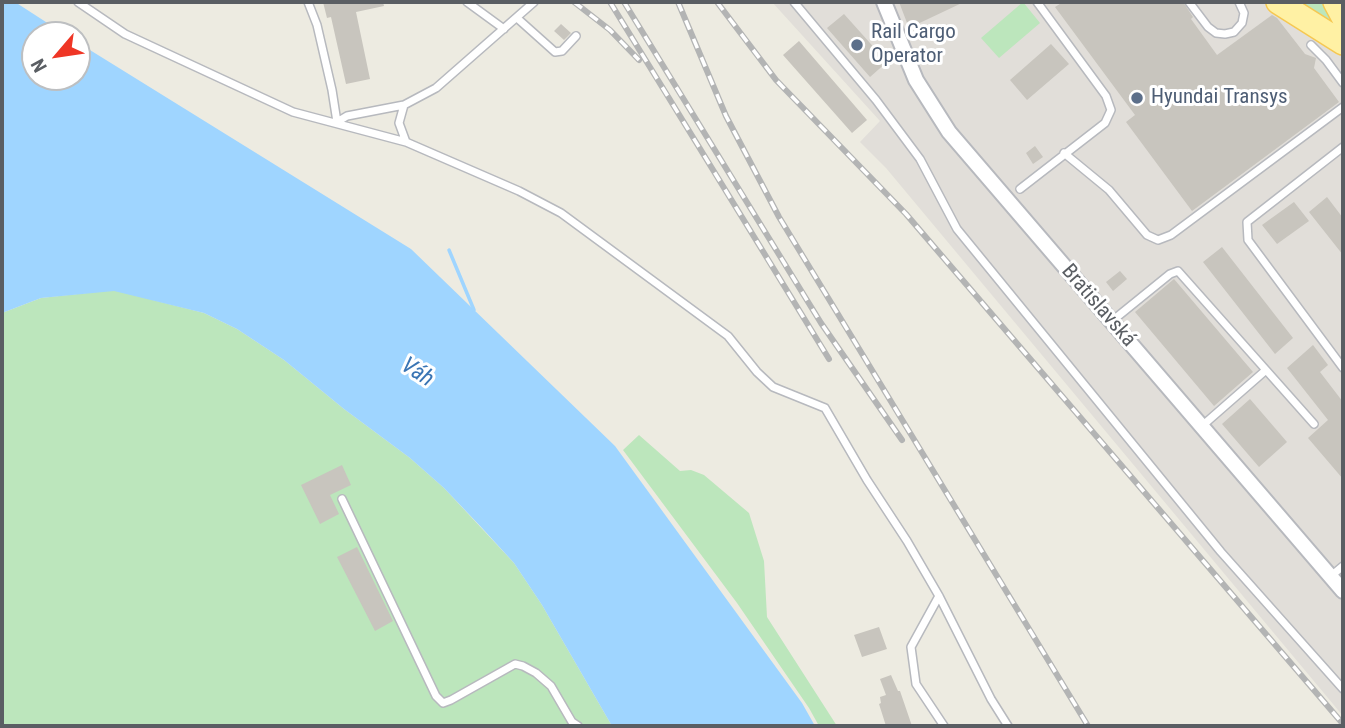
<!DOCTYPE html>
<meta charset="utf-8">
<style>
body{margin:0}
#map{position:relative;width:1345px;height:728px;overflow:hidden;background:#edebe1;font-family:"Roboto Condensed",sans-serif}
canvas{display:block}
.frame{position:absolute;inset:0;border:4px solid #5a5e63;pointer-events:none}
.north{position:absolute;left:21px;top:21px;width:70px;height:70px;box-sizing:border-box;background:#fff;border:2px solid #bdbfc1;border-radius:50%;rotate:241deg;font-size:19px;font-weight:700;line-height:28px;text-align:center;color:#5a5e63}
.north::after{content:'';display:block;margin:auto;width:24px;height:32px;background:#ef3626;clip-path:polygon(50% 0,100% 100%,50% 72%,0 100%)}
</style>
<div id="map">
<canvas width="1345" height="728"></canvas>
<div class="frame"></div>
<div class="north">N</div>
</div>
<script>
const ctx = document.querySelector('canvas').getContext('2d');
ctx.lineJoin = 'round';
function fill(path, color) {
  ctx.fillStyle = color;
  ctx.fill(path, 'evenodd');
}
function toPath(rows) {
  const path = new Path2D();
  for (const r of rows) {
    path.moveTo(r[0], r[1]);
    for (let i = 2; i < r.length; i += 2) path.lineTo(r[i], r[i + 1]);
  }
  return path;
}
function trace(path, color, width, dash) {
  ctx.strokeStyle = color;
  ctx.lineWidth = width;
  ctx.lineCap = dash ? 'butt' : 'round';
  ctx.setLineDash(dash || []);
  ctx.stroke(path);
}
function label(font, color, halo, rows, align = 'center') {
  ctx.font = font + ' "Roboto Condensed",sans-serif';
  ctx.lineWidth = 6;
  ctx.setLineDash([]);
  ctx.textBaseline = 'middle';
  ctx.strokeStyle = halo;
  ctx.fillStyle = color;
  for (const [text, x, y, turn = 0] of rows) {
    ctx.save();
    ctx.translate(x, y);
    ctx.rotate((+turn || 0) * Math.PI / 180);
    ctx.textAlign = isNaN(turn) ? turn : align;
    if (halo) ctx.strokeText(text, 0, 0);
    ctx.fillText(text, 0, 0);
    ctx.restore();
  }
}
fill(toPath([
 [772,2,1343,2,1343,716,886,168,860,142,880,121]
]), '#e1ded9');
fill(toPath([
 [1023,2,1040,23,999,58,981,38],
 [1289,2,1343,2,1343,36],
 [114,290,204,313,237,329,284,360,344,409,410,458,444,488,514,563,542,605,612,726,2,726,2,313,41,298],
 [639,435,680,471,691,470,704,475,749,513,764,561,767,617,837,726,819,726,809,708,737,603,623,450]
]), '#bce6bc');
fill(toPath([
 [2,2,15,2,66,35,35,35,35,77,77,77,77,42,411,249,615,446,802,703,815,726,612,726,542,605,514,563,482,528,444,488,410,458,344,409,284,360,237,329,204,313,114,291,41,298,2,313]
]), '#9fd5ff');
trace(toPath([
 [449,250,474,310]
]), '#9fd5ff', 3.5);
fill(toPath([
 [323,2,383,2,384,6,356,12,370,79,346,84,331,17,327,18],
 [899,2,964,2,909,28],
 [1063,2,1183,2,1193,17,1191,19,1217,55,1272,15,1277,18,1305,54,1316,58,1314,68,1339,102,1192,211,1126,122,1135,115,1055,7],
 [844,14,887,62,870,77,827,28],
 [561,24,571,33,564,40,554,31],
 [799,41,867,120,852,133,783,55],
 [1051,44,1069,64,1027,100,1010,80],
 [1035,146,1043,157,1033,164,1026,153],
 [1327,197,1343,218,1343,255,1309,212],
 [1294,202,1309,221,1277,244,1262,225],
 [1222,247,1293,338,1275,354,1203,262],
 [1120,271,1127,279,1113,291,1106,282],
 [1174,279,1253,372,1214,406,1135,312],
 [1313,345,1328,365,1320,372,1343,402,1343,479,1308,438,1328,420,1287,368],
 [1250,399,1287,442,1259,467,1222,424],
 [342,465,351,485,330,495,339,514,320,524,301,485],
 [357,547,393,621,375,631,337,557],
 [879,627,887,649,862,657,854,635],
 [891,675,898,691,900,691,912,726,886,726,879,704,881,703,880,697,886,695,880,679]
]), '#c8c5be');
const lane = toPath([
 [78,2,125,34,293,112,406,142,519,191,561,213,728,336,757,372,773,387,825,408,867,480,907,541,939,596,991,699,1008,726],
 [308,2,317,25,332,90,337,122,347,116,404,105,436,88,534,2],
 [467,2,504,29],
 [794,2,876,100,920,159,957,229,1221,552,1343,689],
 [1189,2,1208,27,1216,33,1225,34,1234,32,1242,23,1244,13,1239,2],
 [517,18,555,52,562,51,576,36],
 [1311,45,1326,60,1343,83],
 [404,105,399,123,406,142],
 [1343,147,1247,222,1248,240,1343,368],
 [1064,153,1109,190,1147,235,1158,240,1171,235,1343,107],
 [1020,189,1105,123,1111,110,1106,96,1037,2],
 [1112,321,1170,274,1178,271,1314,424],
 [1202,426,1266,370],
 [342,499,436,696,443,703,451,700,515,664,523,666,536,673,551,686,572,722,578,726],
 [1331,576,1343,566],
 [939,596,911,647,916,684,944,726]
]);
const street = toPath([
 [884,2,916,80,949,132,1343,591]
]);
const primary = toPath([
 [1278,2,1343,43],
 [1335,2,1343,17]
]);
trace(lane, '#b7b9be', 10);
trace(street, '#b7b9be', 18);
trace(primary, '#f6c852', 26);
trace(lane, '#fff', 7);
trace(street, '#fff', 14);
trace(primary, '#fff1a4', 23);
const rail = toPath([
 [574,2,610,30,639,60],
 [610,2,829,359],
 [624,2,821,323,902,440],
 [678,2,726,116,779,217,1088,726],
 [717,2,776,80,906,214,1343,724]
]);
trace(rail, '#b3b4b4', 6);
trace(rail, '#fff', 3.5, [10]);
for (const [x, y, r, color] of [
 [857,45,7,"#5c6f8a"],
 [1137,98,7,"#5c6f8a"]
]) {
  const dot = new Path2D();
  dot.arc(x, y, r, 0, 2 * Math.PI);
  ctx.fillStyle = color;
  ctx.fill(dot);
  trace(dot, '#fff', 2.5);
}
label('21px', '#4e5e75', '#fff', [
 ["Rail Cargo",871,33],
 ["Operator",871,57],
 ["Hyundai Transys",1151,98]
], 'left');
label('21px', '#5a5e63', '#fff', [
 ["Bratislavská",1098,306,49]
]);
label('italic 23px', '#3a75b4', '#fff', [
 ["Váh",417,373,33]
]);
</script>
